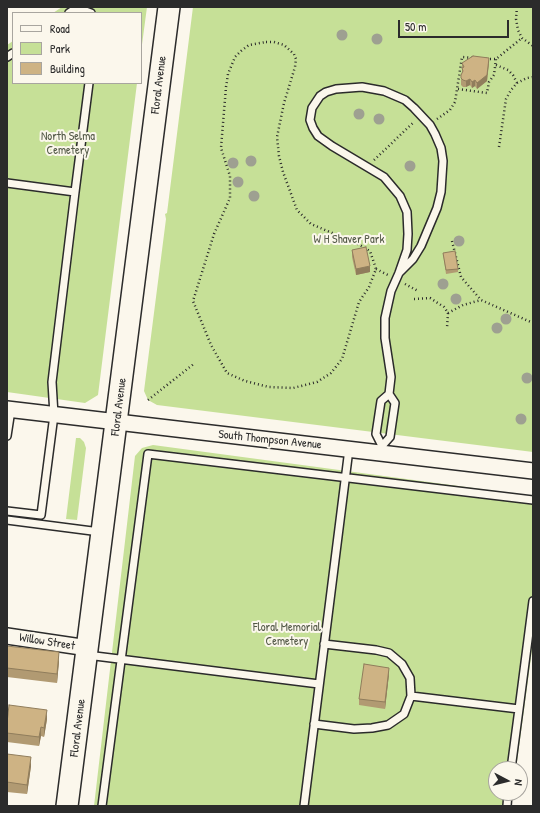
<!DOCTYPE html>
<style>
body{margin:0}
#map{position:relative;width:540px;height:813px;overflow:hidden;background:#fbf7ec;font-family:"Patrick Hand",sans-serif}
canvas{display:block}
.frame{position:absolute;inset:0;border:8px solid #2b2b2b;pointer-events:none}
.legend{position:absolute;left:12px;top:12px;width:130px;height:72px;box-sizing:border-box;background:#fbf7ec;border:1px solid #a8a59f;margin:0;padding:5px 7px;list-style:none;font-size:12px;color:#2b2b2b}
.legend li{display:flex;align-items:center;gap:8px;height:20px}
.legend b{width:20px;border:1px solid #a8a59f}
.north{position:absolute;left:488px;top:761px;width:40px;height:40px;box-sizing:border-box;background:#fbf7ec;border:1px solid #a8a59f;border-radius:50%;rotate:97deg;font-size:11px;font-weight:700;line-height:16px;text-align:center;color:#2b2b2b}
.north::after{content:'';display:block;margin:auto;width:14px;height:18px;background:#2b2b2b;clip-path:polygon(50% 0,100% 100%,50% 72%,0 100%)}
.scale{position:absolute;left:398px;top:20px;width:111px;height:18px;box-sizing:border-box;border:2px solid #2b2b2b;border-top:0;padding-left:5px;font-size:12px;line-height:14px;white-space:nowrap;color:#2b2b2b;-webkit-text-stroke:3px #fbf7ec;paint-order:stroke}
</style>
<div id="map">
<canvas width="540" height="813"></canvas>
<div class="frame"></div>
<ul class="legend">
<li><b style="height:5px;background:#fbf7ec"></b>Road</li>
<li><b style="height:11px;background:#c6e097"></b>Park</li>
<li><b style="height:11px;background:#ceb384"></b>Building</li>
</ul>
<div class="north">N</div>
<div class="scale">50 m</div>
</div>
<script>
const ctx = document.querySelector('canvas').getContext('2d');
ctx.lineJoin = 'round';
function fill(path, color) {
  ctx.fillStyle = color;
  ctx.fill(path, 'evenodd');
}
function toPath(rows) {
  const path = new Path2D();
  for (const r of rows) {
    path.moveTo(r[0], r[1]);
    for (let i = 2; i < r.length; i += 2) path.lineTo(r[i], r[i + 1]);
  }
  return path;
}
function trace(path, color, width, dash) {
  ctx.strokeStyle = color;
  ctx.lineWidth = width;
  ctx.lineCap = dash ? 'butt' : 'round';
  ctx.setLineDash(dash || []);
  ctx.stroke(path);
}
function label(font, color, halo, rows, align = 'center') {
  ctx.font = font + ' "Patrick Hand",sans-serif';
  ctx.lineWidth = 4;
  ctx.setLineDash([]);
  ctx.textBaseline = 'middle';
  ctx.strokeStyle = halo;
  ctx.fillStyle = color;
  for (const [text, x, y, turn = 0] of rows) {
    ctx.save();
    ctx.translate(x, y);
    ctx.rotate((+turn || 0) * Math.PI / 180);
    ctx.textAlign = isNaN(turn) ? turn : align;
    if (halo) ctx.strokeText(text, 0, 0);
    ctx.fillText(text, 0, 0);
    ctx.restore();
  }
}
fill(toPath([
 [62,7,147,7,141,52,141,13,53,13],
 [193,7,533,7,533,452,157,405,148,400,144,391,166,219,165,214,167,213],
 [13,41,13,83,137,83,98,395,85,403,7,392,7,45],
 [76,438,80,438,84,442,86,448,77,520,66,519],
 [153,445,533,496,533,643,516,769,496,769,496,793,513,793,511,806,94,806,135,456,142,448]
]), '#c6e097');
const service = toPath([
 [69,13,72,11,83,10,91,13],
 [7,57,13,53],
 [7,183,75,192,52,382,54,415,41,515,7,511],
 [75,192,89,83],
 [389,394,395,403,390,437,382,446,376,434,381,401,389,394,391,377,385,338,385,318,391,291,399,273,407,250,408,234,407,212,400,196,384,177,332,146,318,136,313,128,310,120,312,108,320,96,326,92,336,89,362,87,384,91,405,100,414,108,430,125,435,134,441,148,443,161,441,192,437,208,421,246,413,259,399,273],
 [7,436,11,410],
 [7,520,100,532],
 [324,644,376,650,389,653,402,664,410,678,411,696],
 [87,655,319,684],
 [519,709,533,601],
 [314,724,354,729,372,728,388,725,404,714,411,696,519,709,511,769],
 [102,806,148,454,533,500],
 [304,806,349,449],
 [507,806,508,793]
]);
const minor = toPath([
 [7,409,533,471],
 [7,636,88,648]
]);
const secondary = toPath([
 [67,806,169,7]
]);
trace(service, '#2b2b2b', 10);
trace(minor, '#2b2b2b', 18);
trace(secondary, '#2b2b2b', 24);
trace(toPath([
 [517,7,516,19,518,30,522,38,533,46],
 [266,42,274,42,284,45,294,54,296,59,295,67,284,103,277,137,279,156,283,172,297,210,311,224,358,244,370,251,376,269,369,287,359,302,342,359,331,373,317,382,293,388,269,387,245,381,227,373,211,345,193,301,214,234,230,198,230,176,221,148,226,87,228,74,235,57,241,51,249,45,266,42],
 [486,59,496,59,522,38],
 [496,65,508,70,513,75,517,83],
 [458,89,487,93,489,82,494,75,496,59],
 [437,119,450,110,455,102,462,57,474,58],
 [499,147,506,99,511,90,517,83,527,78,533,77],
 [374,160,414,122],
 [452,241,461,277,481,300,533,323],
 [376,269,388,275],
 [405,284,418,291],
 [414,299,430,298,444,307,448,313,447,328],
 [448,313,463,305,481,300],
 [148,400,195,363]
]), '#2b2b2b', 2.5, [1, 3]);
trace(service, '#fbf7ec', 7);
trace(minor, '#fbf7ec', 15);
trace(secondary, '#fbf7ec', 21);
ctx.fillStyle = '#9ea091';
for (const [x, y] of [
 [342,35],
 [377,39],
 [359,114],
 [379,119],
 [251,161],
 [233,163],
 [410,166],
 [238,182],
 [254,196],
 [459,241],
 [443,284],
 [456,299],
 [506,319],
 [497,328],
 [527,378],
 [521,419]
]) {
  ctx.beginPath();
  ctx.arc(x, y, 5.5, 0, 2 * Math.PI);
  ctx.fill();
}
fill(toPath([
 [462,63,489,64,487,81,477,89,475,86,472,88,470,85,466,87,463,87,461,85,461,75,462,73],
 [352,250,370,272,356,275,352,257],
 [443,253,458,269,458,272,446,274],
 [7,646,59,661,57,683,7,677],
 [389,674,385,709,359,705,359,699],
 [47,719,44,737,41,736,39,746,7,742,7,723],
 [7,754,31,766,27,794,7,792]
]), '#b19a72');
fill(toPath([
 [489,58,487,81,477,89,477,83],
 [470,79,470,85,466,87,466,81],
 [475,80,475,86,472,88,472,82],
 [370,266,370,272,356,275,356,269],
 [59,652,59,661,57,683,57,674],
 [389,668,389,674,385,709,385,702],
 [47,710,47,719,44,737,44,728],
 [41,727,41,736,39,746,39,737],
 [31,757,31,766,27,794,27,785]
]), '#907d5c');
const building = toPath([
 [473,56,489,58,487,75,477,83,475,80,472,82,470,79,466,81,463,80,461,78,461,75,463,71,462,68,464,67,462,63,473,56],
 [366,247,370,266,356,269,352,250,366,247],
 [455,251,458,269,446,270,443,253,455,251],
 [7,646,59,652,57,674,7,668,7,646],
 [364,664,389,668,385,702,359,699,364,664],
 [9,705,47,710,44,728,41,727,39,737,7,733,7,723,9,705],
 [7,754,31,757,27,785,7,782,7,754]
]);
fill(building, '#ceb384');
trace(building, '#907d5c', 1);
label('12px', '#2b2b2b', '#fbf7ec', [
 ["Floral Avenue",159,85,-83],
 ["Floral Avenue",119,407,-83],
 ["South Thompson Avenue",270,440,6],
 ["Willow Street",47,642,9],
 ["Floral Avenue",78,728,-83]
]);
label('12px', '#525846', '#fbf7ec', [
 ["North Selma",68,137],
 ["Cemetery",68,151],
 ["W H Shaver Park",349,240],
 ["Floral Memorial",287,628],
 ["Cemetery",287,642]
]);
</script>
